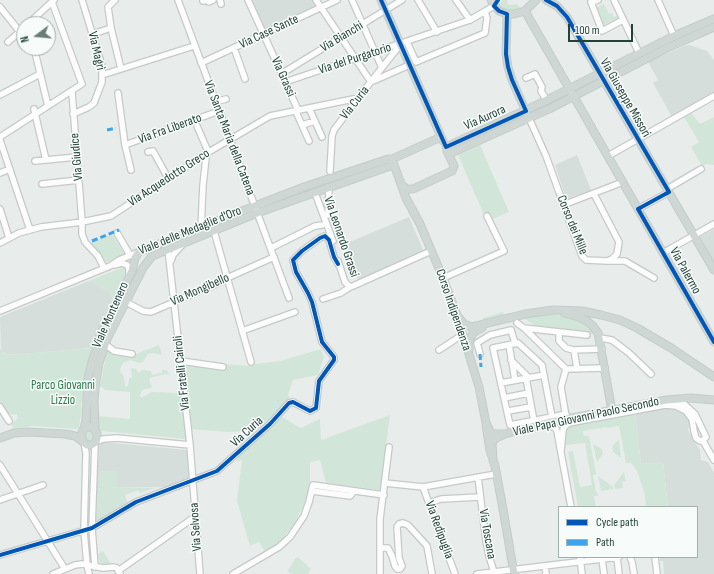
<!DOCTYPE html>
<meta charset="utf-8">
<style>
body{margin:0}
#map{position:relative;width:714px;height:574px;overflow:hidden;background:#e8edeb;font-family:"Sofia Sans Condensed",sans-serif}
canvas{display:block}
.legend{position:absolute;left:558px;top:506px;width:140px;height:52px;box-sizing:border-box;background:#f7fbf9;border:1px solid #a3b1ad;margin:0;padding:5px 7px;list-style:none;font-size:12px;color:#24423a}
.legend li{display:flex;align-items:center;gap:8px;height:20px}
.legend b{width:20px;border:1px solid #a3b1ad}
.north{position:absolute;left:16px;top:16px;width:40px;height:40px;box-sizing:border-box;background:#f7fbf9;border:1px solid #a3b1ad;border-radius:50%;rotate:254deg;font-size:11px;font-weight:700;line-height:16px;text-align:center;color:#24423a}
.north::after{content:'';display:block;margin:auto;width:14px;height:18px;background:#697e78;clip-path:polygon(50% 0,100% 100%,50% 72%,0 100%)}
.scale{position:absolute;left:568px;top:24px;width:65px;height:18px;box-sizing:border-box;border:2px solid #24423a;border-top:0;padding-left:5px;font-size:12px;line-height:14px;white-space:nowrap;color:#24423a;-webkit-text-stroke:3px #f7fbf9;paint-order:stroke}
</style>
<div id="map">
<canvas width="714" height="574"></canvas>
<ul class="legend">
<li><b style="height:5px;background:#0057b8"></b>Cycle path</li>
<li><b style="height:5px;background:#3ea4ec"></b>Path</li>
</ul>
<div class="north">N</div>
<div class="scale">100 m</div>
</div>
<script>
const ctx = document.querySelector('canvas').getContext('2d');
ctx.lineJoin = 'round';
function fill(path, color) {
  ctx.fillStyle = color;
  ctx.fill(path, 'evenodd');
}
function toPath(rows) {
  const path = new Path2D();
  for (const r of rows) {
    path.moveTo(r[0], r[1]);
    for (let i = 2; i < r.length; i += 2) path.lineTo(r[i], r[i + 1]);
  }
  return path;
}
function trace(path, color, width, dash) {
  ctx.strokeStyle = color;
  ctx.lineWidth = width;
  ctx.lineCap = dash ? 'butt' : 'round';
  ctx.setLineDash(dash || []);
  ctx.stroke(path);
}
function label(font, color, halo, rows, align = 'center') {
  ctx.font = font + ' "Sofia Sans Condensed",sans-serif';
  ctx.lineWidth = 3;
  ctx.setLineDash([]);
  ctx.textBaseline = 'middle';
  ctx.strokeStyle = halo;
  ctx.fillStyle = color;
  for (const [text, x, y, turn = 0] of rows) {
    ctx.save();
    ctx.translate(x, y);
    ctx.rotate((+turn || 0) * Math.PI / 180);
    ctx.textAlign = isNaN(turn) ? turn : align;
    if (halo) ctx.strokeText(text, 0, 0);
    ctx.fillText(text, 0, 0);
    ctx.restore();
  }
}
fill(toPath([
 [252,0,314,0,317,6,294,16,293,15,289,17,289,19,265,30,252,4,253,3],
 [689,45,707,51,714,60,714,93,672,117,653,83,658,80,648,62,684,46],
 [577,155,591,190,566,199,555,165],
 [409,217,424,252,359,283,341,240,352,241],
 [714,229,714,262,700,237],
 [86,282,92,282,110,292,113,297,95,336,91,348,10,355,1,351,0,317],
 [666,408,679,409,684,413,690,420,688,430,700,450,701,460,708,462,714,473,714,574,664,574,663,561,660,561,660,557,697,557,697,507,668,507,663,462,641,464,635,413],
 [103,442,187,450,189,480,168,487,97,488,99,446]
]), '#d6dedb');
fill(toPath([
 [502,0,508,0,507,3,509,5,517,4,521,9,508,11,501,9,500,6],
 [604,4,609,14,612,13,614,17,618,16,619,18,604,25,597,7],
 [691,113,700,124,714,117,714,165,707,164,702,166,691,147,699,142,684,117],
 [480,145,509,212,490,220,485,217,458,155],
 [112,234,125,255,107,262,105,261,91,243],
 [121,268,126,268,126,272,112,301,113,297,110,292,92,282,86,282],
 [503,312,504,315,509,313,510,316,481,322,483,318],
 [550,314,573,318,587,324,596,334,541,329,525,319,525,317,537,315],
 [159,345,162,355,152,353,148,354,143,362,139,363,130,360,123,363,120,369,121,373,124,377,125,387,128,386,129,379,132,377,131,369,133,368,136,369,139,373,142,370,151,371,152,375,162,373,162,370,165,370,167,371,170,375,165,374,150,378,149,381,152,386,151,388,142,390,140,395,141,398,152,392,181,393,186,439,102,431,100,430,98,426,98,416,130,419,130,392,105,390,100,386,107,351,131,356],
 [91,348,85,374,82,402,81,402,81,408,82,408,79,428,76,429,32,426,15,429,11,425,18,418,17,415,8,414,0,403,0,349,4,353,10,355],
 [321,349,324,357,318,375,293,380,288,395,290,397,263,429,257,428,243,431,228,432,192,429,185,366,188,364,225,370,223,364,253,366,256,364,280,361],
 [635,413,641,464,663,462,668,507,646,507,645,495,637,471,631,463,626,463,619,426,606,428,605,427,602,428,602,429,599,428,583,431,584,436,589,436,596,474,593,475,596,492,597,492,598,496,594,496,596,507,578,507,568,452,573,451,580,487,592,485,585,443,566,445,566,429,572,425],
 [390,415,380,490,326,483,320,460,310,462,310,481,308,493,304,505,294,524,280,542,265,552,259,542,250,546,237,501,242,460,237,462,237,458,282,417,301,428,320,419,321,440],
 [85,429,92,429,96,438,91,443,84,439],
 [618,440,619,440,621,458,613,452,612,447],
 [593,444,602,449,603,454,597,462],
 [99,471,117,471,117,487,99,487],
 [624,472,626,481,622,482,623,488,615,489,614,485],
 [598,476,612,486,613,489,601,491],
 [97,488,155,488,140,493,138,490,125,495,128,503,98,522,96,520],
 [103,551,111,564,102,564,99,560,98,554],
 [298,557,311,569,308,574,293,574,287,572,295,559]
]), '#d1e6d8');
const minor = toPath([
 [115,0,108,7,111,28,121,69],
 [178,0,289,298],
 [209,0,209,2,213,0],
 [220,0,221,4],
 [248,0,298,110],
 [316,0,371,82],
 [352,0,382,68],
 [418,0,437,32],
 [456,0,470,20],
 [598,0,591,2,602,31,623,20],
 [614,0,639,53],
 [658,0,674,36],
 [203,1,207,0],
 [0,7,20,32],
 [28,24,54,0],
 [93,34,111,28],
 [8,42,24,28],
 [407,42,416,62,485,33,487,18,485,12],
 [34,48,48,106],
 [234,48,245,79],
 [201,63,337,0],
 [281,74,402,0],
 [102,75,194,46],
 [526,78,535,74,542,87,541,91,547,101],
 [373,81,407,66],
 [285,82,470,20,494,6],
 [72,92,82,222,82,234,85,242,98,256,104,268],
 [118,93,125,145,219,111],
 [0,95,40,74],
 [215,102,226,99],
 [309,108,322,137],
 [34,109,46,160],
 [73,114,89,107,94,103,102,82,102,66,82,0],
 [297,114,309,141],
 [529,118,546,156,582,256,586,260,607,261,612,259,617,254,619,242,594,194],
 [302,125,315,121],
 [197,126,207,149,203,185,201,228],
 [0,137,82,84,52,2],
 [0,140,30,230],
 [125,145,131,170],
 [148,152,153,151,168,178],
 [608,156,714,96],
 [35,161,77,157],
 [330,171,332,136,334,130,358,98,400,45],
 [0,173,10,169],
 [42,184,79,180],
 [667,189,701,169],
 [315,193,333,241],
 [563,205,623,182],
 [0,209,9,238],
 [638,209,669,192],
 [328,215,329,187],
 [214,231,251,362],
 [117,233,130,255],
 [0,243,19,233,41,227,82,222,111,216,207,153,270,116,358,98],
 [271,248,315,226,322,225],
 [168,249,190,445,200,574],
 [663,253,714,224],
 [171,261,173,255,182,245],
 [338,261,345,282,350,287,353,286,431,251],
 [609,261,625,261,654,278],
 [114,265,122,263,127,265,129,268,129,275],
 [443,278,504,251,487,216],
 [323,299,341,293,350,287],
 [126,302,143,311,151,312,223,281,227,278,274,257],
 [0,311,110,266,119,260,139,252],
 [517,323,524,328,587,335],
 [524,328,566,369,605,368],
 [242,331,295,312],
 [559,333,559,341,566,348,573,350,602,349],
 [600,338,612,340,629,353,651,374],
 [105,344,114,351,132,354],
 [509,345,515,380],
 [439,350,462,335],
 [574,350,577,369],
 [480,354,477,343,490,335,511,330,515,343],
 [511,360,529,378],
 [181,361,223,367],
 [566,369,561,387,566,417],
 [526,378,534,421],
 [501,383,544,375],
 [504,398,529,393],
 [0,407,9,421],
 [508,411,531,407],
 [552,417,542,365,518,343,493,348,510,425,552,417,566,414],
 [545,426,555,427,557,431,571,507],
 [703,441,714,460],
 [96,442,103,439,117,438,190,445],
 [84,443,86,453,84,531,87,565,89,574],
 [95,444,92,528,95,567],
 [561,451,563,430,565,426,569,423,665,405,676,406,686,411,692,419,694,431,696,438,700,441,704,440,706,437,695,414,684,404,674,401],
 [0,465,65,569],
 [478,477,486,541,489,556,494,572],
 [385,483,423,487,496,474],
 [423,487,455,574],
 [312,491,350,496,354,491],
 [0,500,43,485],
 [429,503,441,499,480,497],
 [380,548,388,548,392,556,395,566,397,569,400,569,402,566,399,558,397,527,399,524,403,523,408,525,427,546,432,574],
 [0,555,92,528,136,502,217,471,270,424,289,403,293,402,310,411,316,408,319,381,334,360,334,357,322,342,312,302,308,293,296,272,293,260,302,251,320,238,325,236,329,240,334,257,338,264],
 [580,557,582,574],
 [617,557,619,574],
 [630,557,632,562,634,574],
 [655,557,657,574],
 [602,559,604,574],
 [545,566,546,574],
 [118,571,196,516],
 [53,574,75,565,82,564,103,568,114,567,117,568,120,574],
 [233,574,279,547,290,537,304,516,309,502,313,485,384,495],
 [380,574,380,519,389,447],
 [477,574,619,557]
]);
const major = toPath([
 [381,0,443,141],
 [491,0,499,11,507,14,514,14,525,11,536,0],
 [546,0,557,6,567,17,714,270],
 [525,11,714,342],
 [507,14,506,54,508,67,512,80,527,114],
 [446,147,545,101,674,36,714,19],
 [449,154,549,109,667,48,714,27],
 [393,162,406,198,420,224,443,278,457,315,479,387,486,423,491,433,495,434,505,434],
 [402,185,407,189,413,189,452,171,454,166,447,151],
 [139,252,255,206,304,187,388,159,392,159,441,137],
 [564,313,579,317,587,321,592,325,598,333,612,411],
 [459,318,464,324,471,327,525,314,553,310,582,311,601,315,620,320,637,328,671,348,714,377],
 [469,350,469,343,471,337,474,332,482,328],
 [486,425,490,450,495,466,503,509,514,574],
 [84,428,86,420,88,379,92,362,100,335,132,271,135,258,139,252],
 [95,430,94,399,96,380,99,363,107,339,143,268,152,256,257,213,393,165],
 [0,438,14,433,28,432,65,434,75,436,87,445,91,445,96,442,97,438,97,433,93,428,87,426,83,430,81,436,83,441],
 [493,461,492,442,496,438,505,434,551,422,666,400,691,398,714,400]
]);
trace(minor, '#c5cac8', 8);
trace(major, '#c3ccc9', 9);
trace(minor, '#fcfcfc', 5.5);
trace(major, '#cfd7d5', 7);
trace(toPath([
 [107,130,116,128],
 [92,241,119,230],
 [480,354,481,367]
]), '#3ea4ec', 3, [6, 3]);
trace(toPath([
 [381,0,446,147,526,111,512,80,508,67,506,54,507,14,499,11,494,6,498,0],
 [546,0,557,6,567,17,669,192,638,209,714,342],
 [0,555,92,528,136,502,217,471,270,424,289,403,293,402,310,411,316,408,319,381,334,360,334,357,322,342,312,302,308,293,296,272,293,260,302,251,320,238,325,236,329,240,334,257,338,264]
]), '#0057b8', 4);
label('13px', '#24423a', '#f7fbf9', [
 ["Via Case Sante",269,32,-25],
 ["Via Bianchi",342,37,-31],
 ["Via Magrì",96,51,77],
 ["Via del Purgatorio",355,59,-18],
 ["Via Grassi",283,77,66],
 ["Via Giuseppe Missori",625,98,60],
 ["Via Curia",355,103,-52],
 ["Via Aurora",485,118,-24],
 ["Via Fra Liberato",170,129,-20],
 ["Via Santa Maria della Catena",229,138,69],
 ["Via Giudice",77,157,-95],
 ["Via Acquedotto Greco",169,178,-33],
 ["Corso dei Mille",572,225,68],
 ["Viale delle Medaglie d'Oro",190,231,-22],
 ["Via Leonardo Grassi",341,237,71],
 ["Via Palermo",685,271,61],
 ["Via Mongibello",200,290,-24],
 ["Corso Indipendenza",453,310,71],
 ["Viale Montenero",111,315,-66],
 ["Via Fratelli Cairoli",182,373,-96],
 ["Viale Papa Giovanni Paolo Secondo",586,417,-12],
 ["Via Curia",247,432,-42],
 ["Via Selvosa",196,527,-94],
 ["Via Redipuglia",439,530,70],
 ["Via Toscana",487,534,80]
]);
label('13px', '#2d7a4b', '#f7fbf9', [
 ["Parco Giovanni",63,386],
 ["Lizzio",63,401]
]);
</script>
